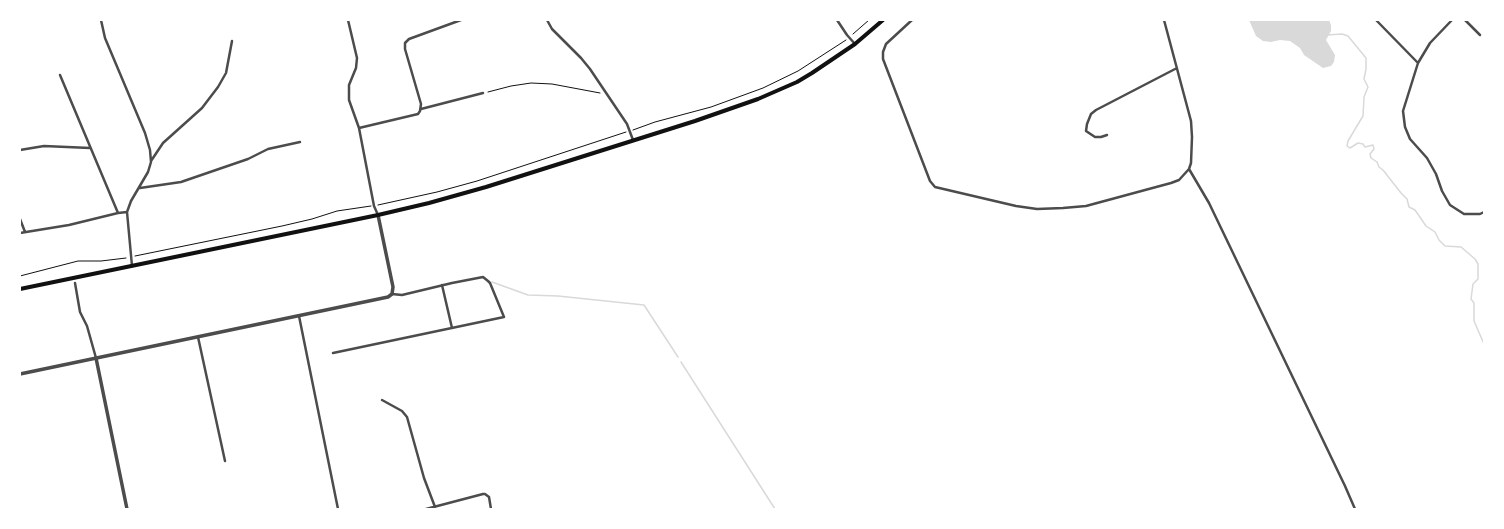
<!DOCTYPE html>
<style>
body{margin:0}
#map{position:relative;width:1504px;height:529px;overflow:hidden;background:#fff;font-family:"Golos Text",sans-serif}
canvas{display:block}
.frame{position:absolute;inset:0;border:21px solid #fff;pointer-events:none}
</style>
<div id="map">
<canvas width="1504" height="529"></canvas>
<div class="frame"></div>
</div>
<script>
const ctx = document.querySelector('canvas').getContext('2d');
ctx.lineJoin = 'round';
function fill(path, color) {
  ctx.fillStyle = color;
  ctx.fill(path, 'evenodd');
}
function toPath(rows) {
  const path = new Path2D();
  for (const r of rows) {
    path.moveTo(r[0], r[1]);
    for (let i = 2; i < r.length; i += 2) path.lineTo(r[i], r[i + 1]);
  }
  return path;
}
function trace(path, color, width, dash) {
  ctx.strokeStyle = color;
  ctx.lineWidth = width;
  ctx.lineCap = dash ? 'butt' : 'round';
  ctx.setLineDash(dash || []);
  ctx.stroke(path);
}
fill(toPath([
 [1249,20,1329,20,1331,25,1331,31,1326,40,1335,55,1334,62,1331,66,1323,68,1304,55,1300,48,1290,41,1280,40,1271,42,1263,41,1256,36]
]), '#d9d9d9');
trace(toPath([
 [1327,35,1342,34,1348,36,1366,58,1366,69,1364,79,1368,87,1364,97,1363,116,1348,141,1347,146,1350,148,1358,143,1363,144,1365,147,1373,145,1374,149,1370,154,1371,158,1377,162,1379,167,1383,170,1401,193,1407,199,1409,207,1415,210,1426,226,1435,232,1439,240,1445,246,1461,247,1475,259,1478,264,1478,279,1473,284,1471,299,1474,303,1474,321,1484,344],
 [492,282,528,295,558,296,644,305,678,357],
 [681,362,775,509]
]), '#d9d9d9', 1.5);
trace(toPath([
 [853,34,869,20],
 [488,92,511,86,531,83,552,84,600,93],
 [633,130,655,122,711,107,763,88,798,71,846,40],
 [378,205,437,192,477,181,626,132],
 [135,256,282,226,312,219,337,211,371,206],
 [20,276,78,261,101,261,126,258]
]), '#111', 1);
trace(toPath([
 [101,20,105,38,145,133,150,150,151,162,148,172,131,201,127,212,132,266],
 [348,20,357,58,356,68,349,85,349,100,359,128,374,206,378,215],
 [547,20,552,29,581,58,590,69,627,124,633,140],
 [837,20,847,35,855,44],
 [912,20,886,44,883,52,883,59,930,181,935,187,1016,206,1037,209,1063,208,1086,206,1171,183,1179,180,1189,169],
 [1164,20,1191,121,1192,137,1191,163,1189,169,1209,203,1345,486,1355,509],
 [1376,20,1418,63,1403,111,1405,127,1410,139,1427,158,1436,174,1442,191,1450,205,1464,214,1480,214,1484,212],
 [1465,20,1480,35],
 [1418,63,1430,43,1452,20],
 [60,75,118,213],
 [421,109,483,93],
 [359,128,418,114,420,111,421,104,405,49,405,43,409,39,461,20],
 [1107,135,1101,137,1095,137,1086,131,1087,124,1091,114,1096,110,1177,68],
 [20,150,44,146,90,148],
 [151,161,163,143,202,108,218,87,226,73,232,41],
 [140,188,181,182,248,159,268,149,300,142],
 [20,219,25,232],
 [20,233,69,225,118,213,127,212],
 [75,283,80,312,87,326,96,358],
 [442,285,452,328],
 [299,316,338,509],
 [198,337,225,461],
 [333,353,504,317,490,283,488,281,483,277,452,283,402,295,392,294],
 [382,400,402,411,407,417,424,478,435,507],
 [426,509,483,494,485,494,489,497,491,509]
]), '#4c4c4c', 2.5);
trace(toPath([
 [96,358,127,509],
 [20,374,388,297,392,294,393,287,378,215]
]), '#4c4c4c', 3.5);
trace(toPath([
 [20,289,378,215,429,203,486,187,695,121,758,99,797,82,812,73,855,44,883,20]
]), '#111', 4);
</script>
